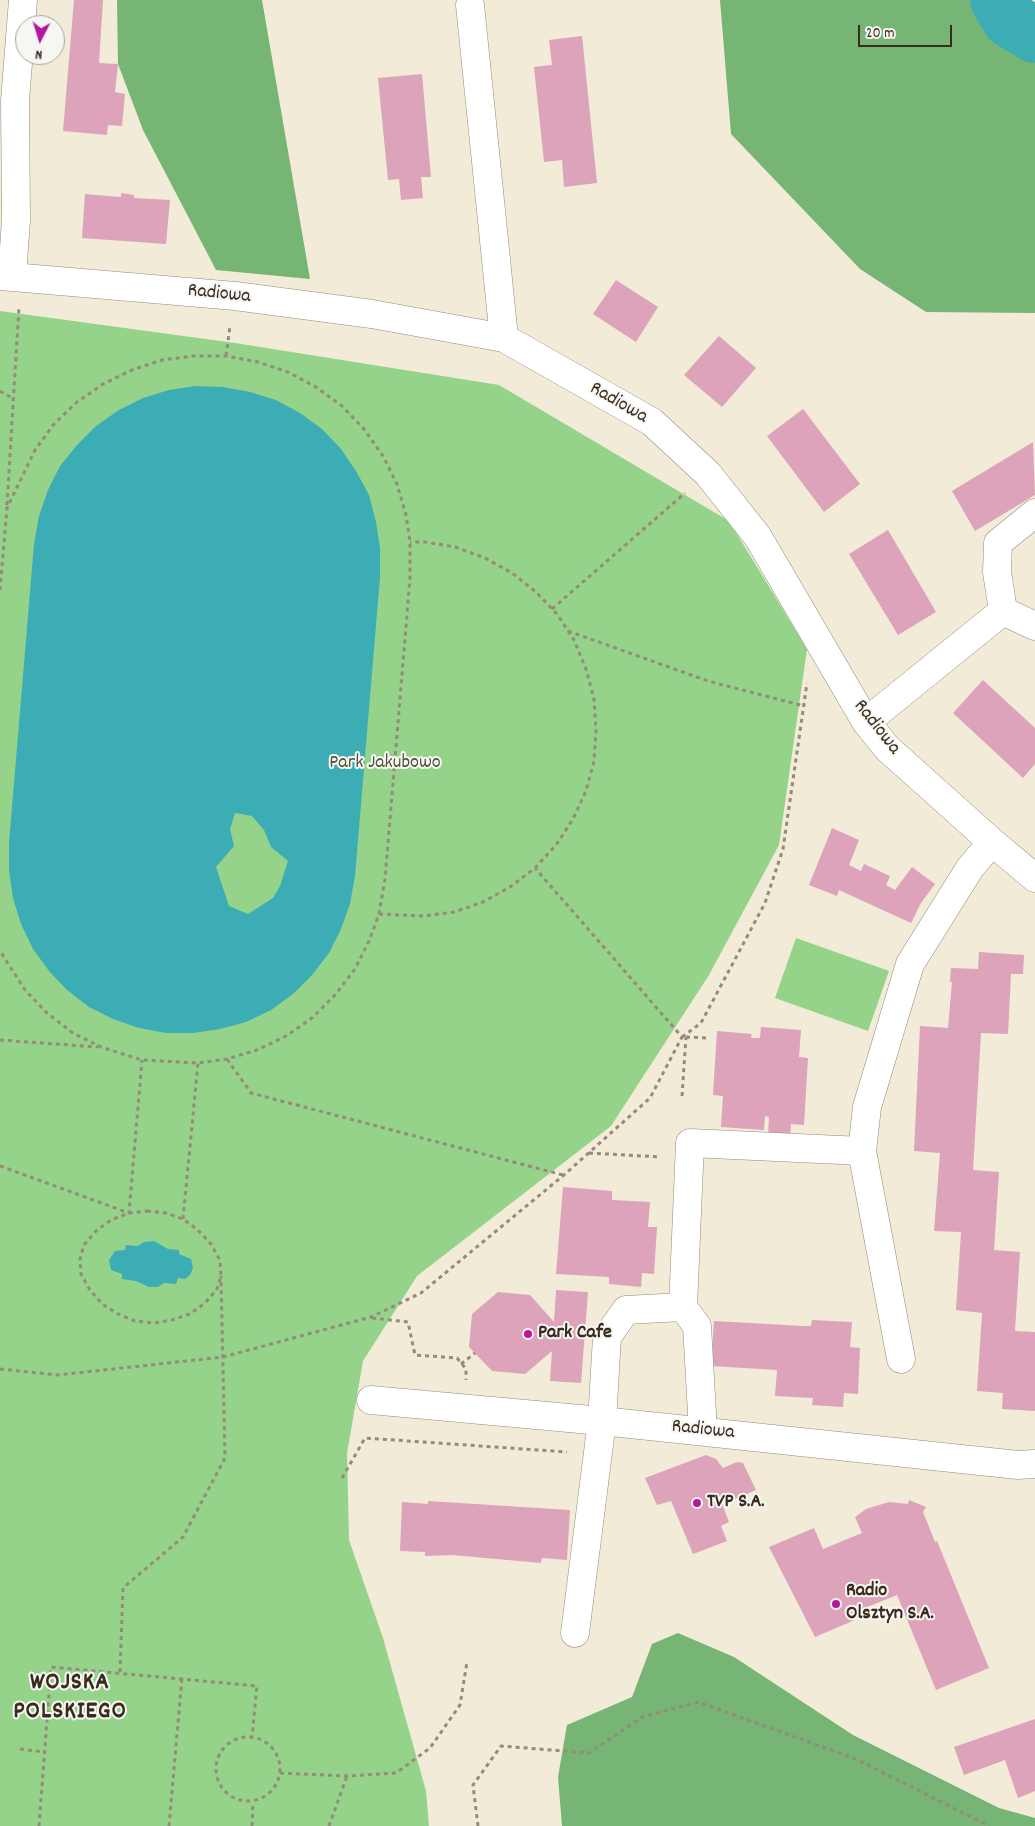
<!DOCTYPE html>
<style>
body{margin:0}
#map{position:relative;width:1035px;height:1826px;overflow:hidden;background:#f1ebd8;font-family:Dekko,sans-serif}
canvas{display:block}
.north{position:absolute;left:15px;top:15px;width:50px;height:50px;box-sizing:border-box;background:#f6f6f2;border:1px solid #aba49d;border-radius:50%;rotate:185deg;font-size:14px;font-weight:700;line-height:20px;text-align:center;color:#3b2a1e}
.north::after{content:'';display:block;margin:auto;width:18px;height:22px;background:#b5179e;clip-path:polygon(50% 0,100% 100%,50% 72%,0 100%)}
.scale{position:absolute;left:858px;top:25px;width:94px;height:22px;box-sizing:border-box;border:2px solid #3b2a1e;border-top:0;padding-left:6px;font-size:15px;line-height:18px;white-space:nowrap;color:#3b2a1e;-webkit-text-stroke:4px #f6f6f2;paint-order:stroke}
</style>
<div id="map">
<canvas width="1035" height="1826"></canvas>
<div class="north">N</div>
<div class="scale">20 m</div>
</div>
<script>
const ctx = document.querySelector('canvas').getContext('2d');
ctx.lineJoin = 'round';
function fill(path, color) {
  ctx.fillStyle = color;
  ctx.fill(path, 'evenodd');
}
function toPath(rows) {
  const path = new Path2D();
  for (const r of rows) {
    if (r.length === 3) {
      path.moveTo(r[0] + r[2], r[1]);
      path.arc(r[0], r[1], r[2], 0, 2 * Math.PI);
      continue;
    }
    path.moveTo(r[0], r[1]);
    for (let i = 2; i < r.length; i += 2) path.lineTo(r[i], r[i + 1]);
  }
  return path;
}
function trace(path, color, width, dash) {
  ctx.strokeStyle = color;
  ctx.lineWidth = width;
  ctx.lineCap = dash ? 'butt' : 'round';
  ctx.setLineDash(dash || []);
  ctx.stroke(path);
}
function label(font, color, halo, rows, align = 'center') {
  ctx.font = font + ' Dekko,sans-serif';
  ctx.lineWidth = 4;
  ctx.setLineDash([]);
  ctx.textBaseline = 'middle';
  ctx.strokeStyle = halo;
  ctx.fillStyle = color;
  for (const [text, x, y, turn = 0] of rows) {
    ctx.save();
    ctx.translate(x, y);
    ctx.rotate((+turn || 0) * Math.PI / 180);
    ctx.textAlign = isNaN(turn) ? turn : align;
    if (halo) ctx.strokeText(text, 0, 0);
    ctx.fillText(text, 0, 0);
    ctx.restore();
  }
}
fill(toPath([
 [0,311,235,343,499,385,729,521,807,649,779,845,709,975,611,1126,417,1276,363,1361,347,1453,349,1540,383,1638,426,1791,429,1826,0,1826],
 [796,938,889,971,868,1031,775,998]
]), '#94d389');
fill(toPath([
 [117,0,262,0,310,279,216,270,143,130,118,64],
 [720,0,970,0,978,14,1035,55,1035,313,926,312,860,269,731,134],
 [678,1633,734,1657,853,1735,999,1808,1035,1818,1035,1826,562,1826,558,1777,567,1725,632,1697,652,1644]
]), '#77b575');
fill(toPath([
 [196,386,223,387,250,392,276,400,300,413,322,429,341,449,356,471,369,495,376,522,380,548,380,577,355,876,350,904,341,929,329,953,312,975,293,994,271,1010,246,1022,220,1029,193,1033,166,1033,139,1028,113,1019,89,1007,67,990,49,971,33,949,21,924,13,898,9,871,9,843,34,544,39,516,48,490,60,466,77,445,96,426,119,410,143,398,169,390],
 [235,813,252,816,264,830,271,847,288,861,280,886,273,898,248,914,229,906,216,867,234,846,230,829],
 [154,1241,168,1249,179,1250,179,1254,191,1259,193,1268,190,1275,185,1279,178,1278,176,1284,164,1283,158,1287,149,1287,136,1281,122,1279,122,1274,111,1270,109,1260,115,1251,125,1250,126,1245,138,1246,144,1242]
]), '#3cadb5');
trace(toPath([
 [998,0,1010,20,1035,35]
]), '#3cadb5', 56);
fill(toPath([
 [74,0,103,0,99,63,118,64,115,92,125,94,122,126,108,125,107,135,63,131],
 [582,36,597,183,564,187,562,160,544,162,534,67,552,65,549,40],
 [422,74,431,177,421,177,423,198,401,200,399,179,388,180,378,78],
 [121,193,134,195,134,198,170,200,166,244,82,238,85,194,121,197],
 [616,280,658,307,636,342,593,314],
 [719,336,756,368,722,407,684,375],
 [803,409,860,484,824,512,767,436],
 [1033,442,1035,495,975,531,952,491],
 [888,530,936,612,898,635,849,554],
 [983,680,1035,728,1035,764,1023,778,953,713],
 [832,828,859,840,849,865,861,871,864,864,890,876,886,885,895,890,912,867,935,884,921,903,911,923,839,890,837,896,809,885],
 [979,952,1024,955,1023,974,1011,974,1008,1034,981,1033,973,1170,999,1172,994,1250,1020,1252,1015,1331,1035,1332,1035,1411,1002,1409,1003,1393,977,1391,982,1313,956,1310,961,1232,934,1231,940,1153,914,1151,920,1026,948,1028,952,982,950,982,951,968,978,969],
 [761,1027,801,1030,799,1057,808,1058,804,1125,791,1124,790,1137,768,1136,769,1117,765,1116,764,1130,721,1127,723,1096,713,1095,717,1031,752,1034,751,1038,760,1038],
 [563,1187,612,1191,612,1200,650,1202,648,1227,657,1227,654,1274,642,1273,641,1287,609,1284,609,1277,556,1274],
 [556,1290,588,1292,581,1383,550,1381,552,1351,525,1374,492,1371,469,1347,472,1314,498,1292,530,1295,554,1322],
 [812,1320,852,1322,850,1347,860,1348,858,1394,844,1393,843,1407,812,1405,813,1398,775,1396,777,1370,711,1366,714,1321,803,1326,811,1326],
 [706,1455,716,1459,723,1468,737,1462,743,1463,756,1490,733,1500,732,1497,721,1501,729,1522,721,1526,727,1541,693,1554,671,1501,657,1505,645,1478],
 [909,1500,926,1507,923,1512,935,1542,937,1541,989,1668,936,1690,897,1595,852,1613,855,1620,815,1637,769,1547,814,1528,823,1549,862,1533,855,1517,866,1509,889,1502,908,1504],
 [428,1501,570,1510,567,1560,542,1558,541,1563,452,1555,425,1556,425,1552,400,1551,402,1502,428,1504],
 [1035,1719,1035,1791,1018,1798,1005,1760,964,1775,954,1747]
]), '#dca3ba');
const minor = toPath([
 [470,5,504,338],
 [0,276,235,296,372,314,504,338,652,422,708,474,758,537,866,722,887,748,992,842,1035,878],
 [12,276,16,220,15,101,23,0],
 [1003,611,997,572,998,543,1035,513],
 [1003,611,1035,626],
 [866,722,1003,611],
 [683,1307,690,1143,862,1151],
 [901,1359,862,1151,867,1107,910,964,970,868,992,842],
 [371,1400,602,1421,1018,1465,1035,1464],
 [575,1633,602,1421,607,1337,626,1310,683,1307,697,1326,703,1431]
]);
trace(minor, '#968a7b', 29);
trace(toPath([
 [226,356,230,326],
 [0,391,14,399],
 [7,505,19,307],
 [0,590,7,508,35,450,54,424,77,402,103,384,132,370,162,360,194,356,226,356,258,362,288,372,316,387,342,406,364,429,383,456,397,484,406,515,410,542,410,578,385,879,379,914,369,941,355,969,335,995,312,1018,286,1036,257,1050,227,1059,198,1063,142,1060,101,1047,73,1033,47,1013,25,990,0,951],
 [552,609,685,493],
 [568,631,708,681,804,706],
 [379,914,423,916,454,912,483,902,510,887,535,868,556,845,573,819,586,791,594,761,596,730,594,699,586,669,574,640,557,614,536,592,512,573,485,558,455,547,425,542,410,542],
 [682,1037,701,1023,765,903,783,849,807,683],
 [686,1037,708,1038],
 [0,1040,98,1047],
 [227,1059,251,1093,563,1175],
 [682,1096,686,1037],
 [589,1153,661,1157],
 [0,1166,129,1213,142,1060],
 [147,1211,166,1213,183,1219,198,1230,211,1244,220,1260,221,1276,217,1289,205,1303,190,1314,172,1320,154,1323,135,1321,118,1314,102,1304,90,1290,81,1274,80,1259,84,1245,96,1231,111,1220,129,1213,147,1211],
 [183,1219,198,1063],
 [372,1318,408,1322,415,1355,457,1358,466,1369,466,1380],
 [461,1364,475,1353],
 [0,1369,58,1375,223,1357,371,1317,421,1293,564,1175,650,1098,682,1037,535,868],
 [342,1478,365,1438,567,1452],
 [120,1672,123,1588,183,1537,225,1458,221,1276],
 [248,1769,32],
 [20,1749,45,1752],
 [280,1773,347,1776,396,1773,430,1748,460,1705,467,1662],
 [39,1826,51,1667,257,1686,252,1737],
 [169,1826,182,1678],
 [252,1826,253,1802],
 [329,1826,347,1776],
 [478,1826,473,1785,501,1746,589,1753,642,1717,698,1702,856,1759,989,1826]
]), '#968a7b', 3, [4, 4]);
trace(minor, '#fff', 28);
for (const [x, y, r, color] of [
 [528,1334,5,"#b5179e"],
 [697,1503,5,"#b5179e"],
 [836,1604,5,"#b5179e"]
]) {
  const dot = new Path2D();
  dot.arc(x, y, r, 0, 2 * Math.PI);
  ctx.fillStyle = color;
  ctx.fill(dot);
  trace(dot, '#f6f6f2', 2);
}
label('20px', '#3b2a1e', '#f6f6f2', [
 ["Radiowa",219,295,6],
 ["Radiowa",618,404,30],
 ["Radiowa",876,728,52],
 ["Radiowa",703,1431,6]
]);
label('20px', '#515439', '#f6f6f2', [
 ["Park Jakubowo",385,764]
]);
label('bold 20px', '#3b2a1e', '#f6f6f2', [
 ["Park Cafe",538,1334],
 ["TVP S.A.",707,1503],
 ["Radio",846,1592],
 ["Olsztyn S.A.",846,1615]
], 'left');
ctx.letterSpacing = '1px';
label('bold 25px', '#3b2a1e', '#f6f6f2', [
 ["WOJSKA",70,1685],
 ["POLSKIEGO",70,1714]
]);
ctx.letterSpacing = '0px';
</script>
